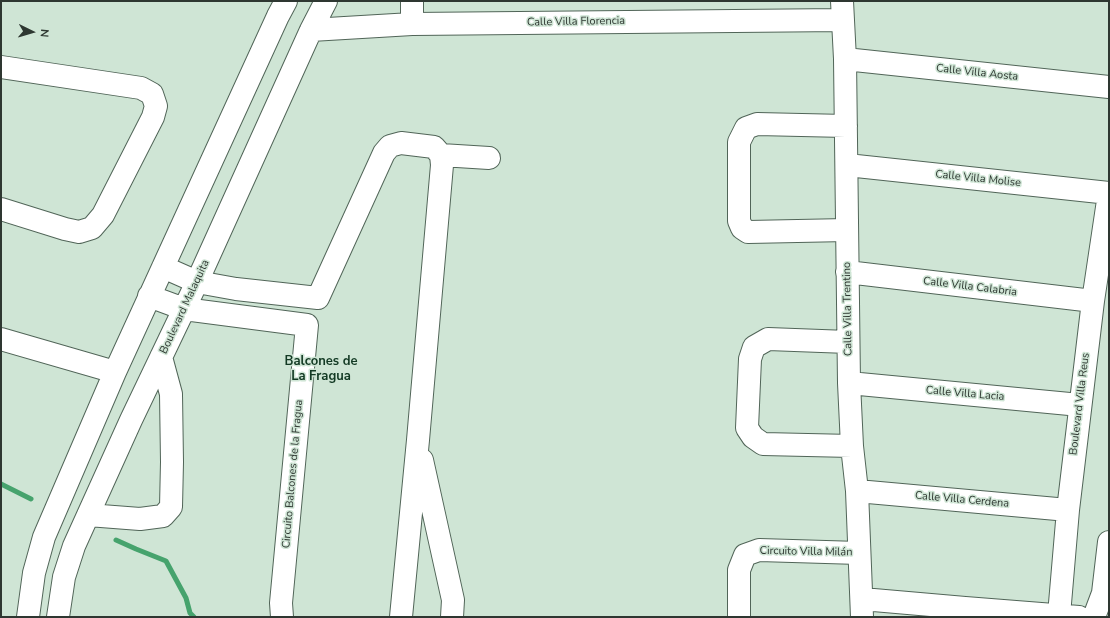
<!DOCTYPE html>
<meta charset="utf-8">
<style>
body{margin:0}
#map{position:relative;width:1110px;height:618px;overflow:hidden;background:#cfe5d5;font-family:"Nunito Sans",sans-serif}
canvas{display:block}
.frame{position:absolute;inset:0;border:2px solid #2e3731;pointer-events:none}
.north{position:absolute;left:12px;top:12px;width:40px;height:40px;-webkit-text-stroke:3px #cfe5d5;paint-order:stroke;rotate:95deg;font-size:11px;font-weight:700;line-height:16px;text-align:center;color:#2e3731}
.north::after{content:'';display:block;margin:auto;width:14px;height:18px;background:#2e3731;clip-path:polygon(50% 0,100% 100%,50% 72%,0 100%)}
</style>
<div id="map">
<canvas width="1110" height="618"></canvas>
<div class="frame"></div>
<div class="north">N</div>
</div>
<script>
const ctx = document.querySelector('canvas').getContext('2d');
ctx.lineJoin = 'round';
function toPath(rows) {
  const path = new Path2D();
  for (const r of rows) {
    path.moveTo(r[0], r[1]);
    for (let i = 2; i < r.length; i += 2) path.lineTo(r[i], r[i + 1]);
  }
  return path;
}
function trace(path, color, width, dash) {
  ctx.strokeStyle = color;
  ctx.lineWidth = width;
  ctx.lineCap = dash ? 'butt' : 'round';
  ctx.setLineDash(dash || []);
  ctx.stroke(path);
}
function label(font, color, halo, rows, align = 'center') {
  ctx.font = font + ' "Nunito Sans",sans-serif';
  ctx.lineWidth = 3;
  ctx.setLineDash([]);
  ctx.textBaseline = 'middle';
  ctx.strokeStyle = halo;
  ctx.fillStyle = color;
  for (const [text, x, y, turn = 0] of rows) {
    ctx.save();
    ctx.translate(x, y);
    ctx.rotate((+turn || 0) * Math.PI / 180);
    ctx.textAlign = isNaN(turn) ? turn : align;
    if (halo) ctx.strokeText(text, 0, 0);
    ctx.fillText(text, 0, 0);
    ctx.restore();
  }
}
trace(toPath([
 [1,484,31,499],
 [116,540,136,549,166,561,186,598,190,613,194,617]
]), '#46a36d', 5);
const minor = toPath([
 [412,1,412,24],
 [842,1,845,59,849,383,852,446,857,491,862,617],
 [311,30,412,24,842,20],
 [845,59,1109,87],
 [1,67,141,88,152,94,156,106,153,117,103,215,92,228,79,232,65,229,1,209],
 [846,126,757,124,746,128,739,142,739,221,742,228,748,232,847,230],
 [441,155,489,158],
 [847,165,1109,193],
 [163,267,197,282,236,289,318,298,384,153,390,146,401,143,434,147,441,155,442,165,418,440,401,617],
 [847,272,1093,301],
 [149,296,184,309,307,325,281,603,282,617],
 [1,339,115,372],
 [848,342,768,339,754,347,750,359,747,428,753,437,763,444,852,446],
 [849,383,1080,405],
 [422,460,453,600,452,617],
 [857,491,1068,510],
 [88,515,140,519,163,516,171,507,172,462,171,394,161,357],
 [862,599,965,608,1079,617],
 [1059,615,1068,510,1093,301,1109,194],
 [28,617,34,573,44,537,115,372,278,16,286,1],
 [58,617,64,577,74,546,131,420,197,282,311,30,326,1],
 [739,617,739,570,745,555,759,550,859,553],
 [1094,617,1103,593,1109,542]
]);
trace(minor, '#516558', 24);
trace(minor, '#fff', 22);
label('11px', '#2e3731', '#cfe5d5', [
 ["Calle Villa Florencia",576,22,-1],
 ["Calle Villa Aosta",977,73,6],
 ["Calle Villa Molise",978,179,6],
 ["Calle Villa Calabria",970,287,7],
 ["Boulevard Malaquita",185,307,-65],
 ["Calle Villa Trentino",848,309,-91],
 ["Calle Villa Lacia",965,394,5],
 ["Boulevard Villa Reus",1080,404,-83],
 ["Circuito Balcones de la Fragua",293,474,-85],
 ["Calle Villa Cerdena",962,500,5],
 ["Circuito Villa Milán",806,552,1]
]);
label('bold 13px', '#133a24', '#cfe5d5', [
 ["Balcones de",321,362],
 ["La Fragua",321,377]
]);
</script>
